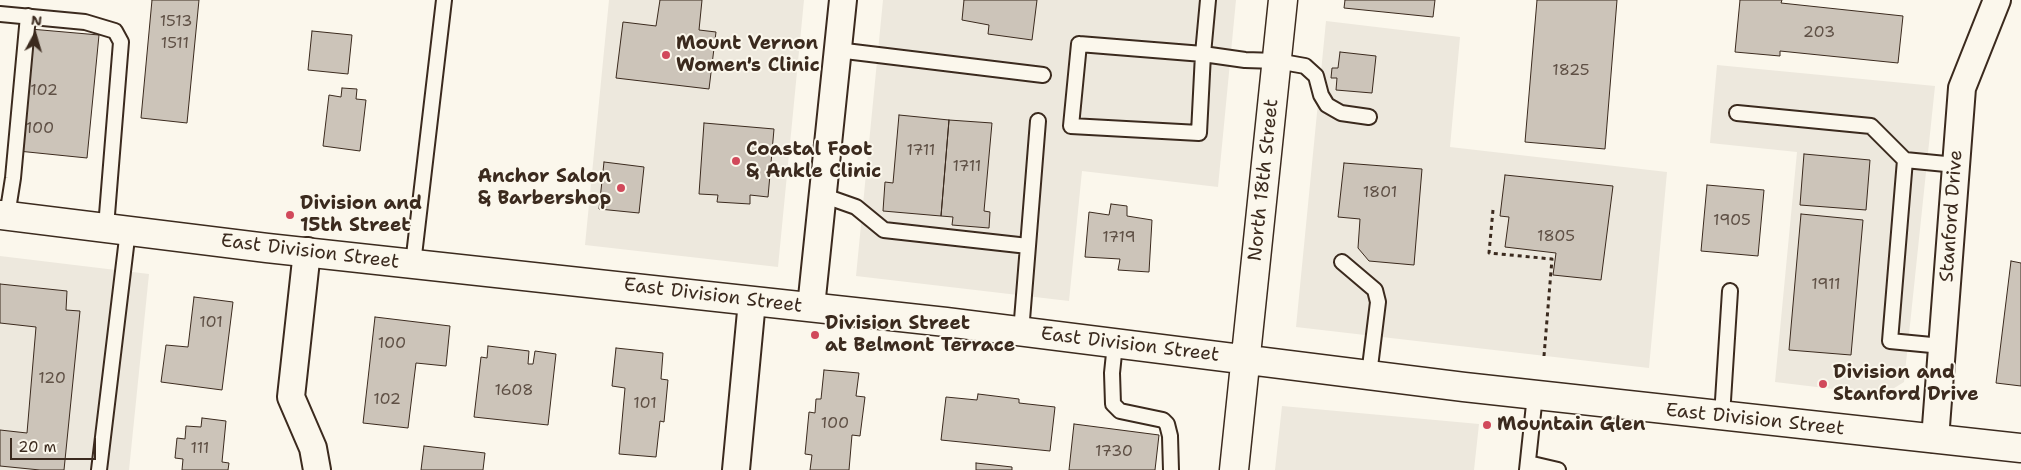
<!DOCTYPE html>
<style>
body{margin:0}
#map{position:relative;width:2021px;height:470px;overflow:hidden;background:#fbf7ec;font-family:"Shantell Sans",sans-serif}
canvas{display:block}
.north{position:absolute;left:10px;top:10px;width:50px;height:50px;-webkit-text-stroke:4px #fbf7ec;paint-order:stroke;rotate:6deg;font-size:14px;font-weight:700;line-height:20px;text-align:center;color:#3b2a1e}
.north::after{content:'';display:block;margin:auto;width:18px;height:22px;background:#3b2a1e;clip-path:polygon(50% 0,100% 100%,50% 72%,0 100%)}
.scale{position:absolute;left:10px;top:438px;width:86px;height:22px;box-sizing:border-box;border:2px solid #3b2a1e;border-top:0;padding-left:6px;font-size:15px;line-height:18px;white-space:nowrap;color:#3b2a1e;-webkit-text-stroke:4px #fbf7ec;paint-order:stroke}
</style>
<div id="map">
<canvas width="2021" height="470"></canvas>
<div class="north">N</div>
<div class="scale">20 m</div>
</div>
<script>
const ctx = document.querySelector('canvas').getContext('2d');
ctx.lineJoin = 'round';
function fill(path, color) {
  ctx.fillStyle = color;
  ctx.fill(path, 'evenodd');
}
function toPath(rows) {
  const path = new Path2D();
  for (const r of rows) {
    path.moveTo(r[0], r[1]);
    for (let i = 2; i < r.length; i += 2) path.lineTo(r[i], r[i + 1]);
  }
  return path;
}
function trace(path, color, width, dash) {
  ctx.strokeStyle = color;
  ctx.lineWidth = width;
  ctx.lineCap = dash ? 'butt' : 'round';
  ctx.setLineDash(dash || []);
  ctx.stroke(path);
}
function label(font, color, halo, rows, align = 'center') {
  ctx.font = font + ' "Shantell Sans",sans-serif';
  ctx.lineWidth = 4;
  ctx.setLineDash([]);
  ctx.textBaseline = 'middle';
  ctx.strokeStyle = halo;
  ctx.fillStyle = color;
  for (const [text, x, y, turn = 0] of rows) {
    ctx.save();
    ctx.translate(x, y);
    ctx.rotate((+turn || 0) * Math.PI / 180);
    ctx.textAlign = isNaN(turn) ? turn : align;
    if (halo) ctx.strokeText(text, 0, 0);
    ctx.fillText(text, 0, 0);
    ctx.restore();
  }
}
fill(toPath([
 [609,0,804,0,778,267,585,245],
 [883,0,1236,0,1218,187,1082,171,1069,301,856,276],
 [1326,21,1460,37,1450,147,1667,172,1649,368,1296,327],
 [1717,65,1935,86,1904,382,1883,395,1775,382,1797,152,1710,143],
 [0,256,149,274,129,470,0,470],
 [1282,406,1479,424,1474,470,1275,470]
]), '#ede8dd');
const building = toPath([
 [152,0,199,0,187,123,141,118,152,0],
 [660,0,702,0,699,30,716,32,709,89,616,78,623,22,656,26,660,0],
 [964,0,1037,0,1032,40,988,34,989,25,962,20,964,0],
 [1345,0,1435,0,1433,17,1344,8,1345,0],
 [1537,0,1617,0,1605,149,1525,142,1537,0],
 [1740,0,1782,0,1781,3,1903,16,1898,63,1780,51,1780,56,1735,52,1740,0],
 [30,29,99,35,87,158,18,151,30,29],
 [312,31,352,35,348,74,308,70,312,31],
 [1340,52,1376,56,1372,93,1336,90,1337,78,1331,78,1332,68,1338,68,1340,52],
 [342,88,357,89,356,99,366,100,360,151,323,146,329,95,341,97,342,88],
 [899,115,949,120,941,216,883,211,885,182,893,183,899,115],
 [949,120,992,123,984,211,990,212,989,228,952,225,953,217,941,216,949,120],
 [704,123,774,129,768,197,750,195,750,204,717,202,718,195,699,194,704,123],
 [1804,154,1870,160,1866,210,1800,205,1804,154],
 [604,162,644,167,639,213,599,209,604,162],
 [1344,163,1422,169,1414,265,1369,261,1358,248,1360,219,1338,217,1344,163],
 [1505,175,1613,186,1601,280,1553,275,1556,253,1505,247,1509,217,1500,216,1505,175],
 [1707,185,1764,190,1758,256,1701,251,1707,185],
 [1111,204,1127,206,1127,216,1152,220,1149,272,1118,270,1120,259,1085,257,1089,212,1109,215,1111,204],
 [1801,214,1863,220,1851,355,1789,350,1801,214],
 [2011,261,2021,263,2021,386,1996,383,2011,261],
 [0,284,67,291,66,310,80,311,64,470,40,470,0,466,0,430,27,433,36,327,0,323,0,284],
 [194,297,233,302,222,390,161,382,166,345,188,347,194,297],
 [375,317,450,326,446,366,416,363,408,428,363,423,375,317],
 [488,346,529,351,528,364,533,364,535,351,556,354,548,425,474,417,481,357,487,358,488,346],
 [616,348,663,353,661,379,668,380,664,422,660,421,656,457,619,454,625,388,612,386,616,348],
 [824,370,859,373,856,396,865,397,860,436,852,435,849,470,810,470,812,455,805,454,809,412,815,413,816,399,821,399,824,370],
 [978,394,1019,399,1019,403,1055,407,1050,451,941,440,946,397,977,400,978,394],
 [202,418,226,421,222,462,229,463,228,470,182,470,183,459,175,458,177,438,185,439,186,426,201,427,202,418],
 [1074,424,1159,435,1155,470,1069,470,1074,424],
 [424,446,485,453,483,470,421,470,424,446],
 [976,463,1012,467,1012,470,976,470,976,463]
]);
fill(building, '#ccc4b9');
trace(building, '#3b2a1e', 1);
const lane = toPath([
 [1208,0,1203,54,1245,60,1277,61,1305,66,1316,76,1321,95,1327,105,1341,113,1369,117],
 [0,14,85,22,115,31,121,42,106,227],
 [1079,44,1203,54,1199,133,1071,126,1079,44],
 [837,50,1043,75],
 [1737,113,1871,126,1905,160],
 [822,195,856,207,884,230,1028,246,1021,332],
 [7,216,13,178,28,16],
 [1028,246,1038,121],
 [1342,262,1375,290,1378,302,1369,375],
 [413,264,444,0],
 [1115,344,1112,373,1113,404,1120,411,1163,420,1167,424,1170,436,1171,470],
 [1942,346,1890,341,1905,160,1956,165],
 [1722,416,1730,291],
 [1528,463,1558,470],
 [99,470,128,230],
 [1527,470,1535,395]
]);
const street = toPath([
 [307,251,291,397,313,448,317,470],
 [811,307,843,0],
 [1935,439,1962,88,1997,0],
 [736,470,752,301]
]);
const secondary = toPath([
 [0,215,267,248,946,322,1464,387,2021,448],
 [1234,470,1283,0]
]);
trace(lane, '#3b2a1e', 18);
trace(street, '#3b2a1e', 30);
trace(secondary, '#3b2a1e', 31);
trace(toPath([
 [1493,210,1489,253,1552,259,1544,356]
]), '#3b2a1e', 3, [4, 4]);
trace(lane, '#fbf7ec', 14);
trace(street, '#fbf7ec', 26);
trace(secondary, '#fbf7ec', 28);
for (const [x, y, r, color] of [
 [666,55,5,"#d1495b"],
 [736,161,5,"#d1495b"],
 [621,188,5,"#d1495b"],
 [290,215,5,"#d1495b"],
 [815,335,5,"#d1495b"],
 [1823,384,5,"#d1495b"],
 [1487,425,5,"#d1495b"]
]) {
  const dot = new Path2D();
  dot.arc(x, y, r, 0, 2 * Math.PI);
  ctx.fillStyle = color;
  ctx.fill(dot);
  trace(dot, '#fbf7ec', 2);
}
label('16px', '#5f5045', null, [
 ["1513",176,22],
 ["203",1819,33],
 ["1511",175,44],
 ["1825",1571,71],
 ["102",44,91],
 ["100",40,129],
 ["1711",921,151],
 ["1711",967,167],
 ["1801",1380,193],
 ["1905",1732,221],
 ["1805",1556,237],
 ["1719",1119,238],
 ["1911",1826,285],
 ["101",211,323],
 ["100",392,344],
 ["120",52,379],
 ["1608",514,391],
 ["102",387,400],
 ["101",645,404],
 ["100",835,424],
 ["111",200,449],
 ["1730",1114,452]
]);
label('bold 19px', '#3b2a1e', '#fbf7ec', [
 ["Mount Vernon",676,44],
 ["Women's Clinic",676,66],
 ["Coastal Foot",746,150],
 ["& Ankle Clinic",746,172],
 ["Anchor Salon",611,177,"right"],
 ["& Barbershop",611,199,"right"],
 ["Division and",300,204],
 ["15th Street",300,226],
 ["Division Street",825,324],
 ["at Belmont Terrace",825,346],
 ["Division and",1833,373],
 ["Stanford Drive",1833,395],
 ["Mountain Glen",1497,425]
], 'left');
label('19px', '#3b2a1e', '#fbf7ec', [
 ["North 18th Street",1264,180,-84],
 ["Stanford Drive",1952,216,-86],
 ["East Division Street",310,252,7],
 ["East Division Street",713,296,7],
 ["East Division Street",1130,345,7],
 ["East Division Street",1755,420,6]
]);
</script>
